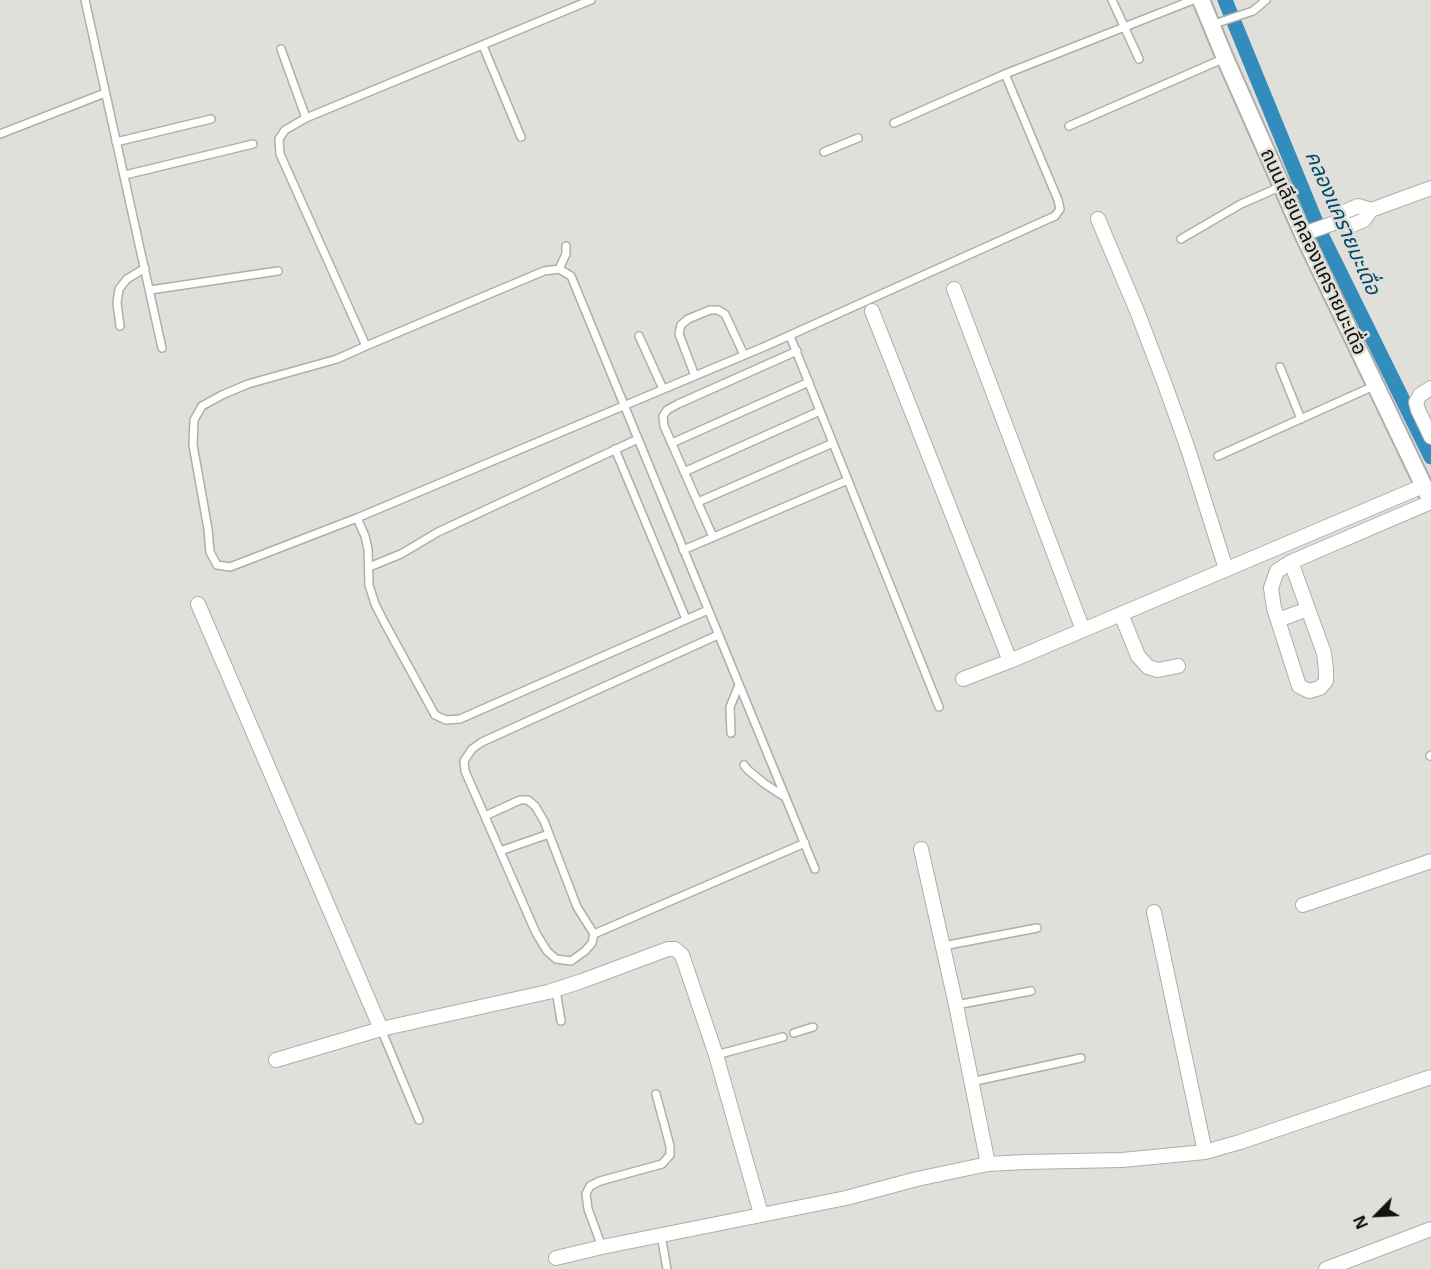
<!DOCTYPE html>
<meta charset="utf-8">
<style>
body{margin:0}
#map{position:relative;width:1431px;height:1269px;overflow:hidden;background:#e1dfda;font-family:"Noto Sans",sans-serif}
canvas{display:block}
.north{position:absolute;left:1347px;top:1185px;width:60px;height:60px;-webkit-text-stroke:4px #e1dfda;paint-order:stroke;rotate:246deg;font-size:16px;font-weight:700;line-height:24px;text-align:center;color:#121210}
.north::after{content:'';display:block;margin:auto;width:21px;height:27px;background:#121210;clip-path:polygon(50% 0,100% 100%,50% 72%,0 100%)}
</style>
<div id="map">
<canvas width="1431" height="1269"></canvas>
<div class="north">N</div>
</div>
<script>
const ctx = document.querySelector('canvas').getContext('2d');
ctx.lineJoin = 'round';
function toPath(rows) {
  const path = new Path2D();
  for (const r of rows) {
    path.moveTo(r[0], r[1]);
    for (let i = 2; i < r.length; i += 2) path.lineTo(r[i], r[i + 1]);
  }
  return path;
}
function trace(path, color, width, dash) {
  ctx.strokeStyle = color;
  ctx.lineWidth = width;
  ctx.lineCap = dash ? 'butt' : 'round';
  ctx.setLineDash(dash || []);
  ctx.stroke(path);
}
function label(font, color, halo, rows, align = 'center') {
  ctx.font = font + ' "Noto Sans","Noto Sans Thai",sans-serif';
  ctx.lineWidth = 5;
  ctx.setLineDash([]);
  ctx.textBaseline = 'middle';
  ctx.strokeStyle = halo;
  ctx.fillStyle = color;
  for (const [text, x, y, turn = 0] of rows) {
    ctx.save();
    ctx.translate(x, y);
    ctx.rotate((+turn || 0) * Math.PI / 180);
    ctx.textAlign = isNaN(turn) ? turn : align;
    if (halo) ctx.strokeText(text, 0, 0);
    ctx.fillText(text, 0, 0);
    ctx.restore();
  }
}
trace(toPath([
 [1225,0,1320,232,1431,457]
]), '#338dbc', 15);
const service = toPath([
 [85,0,162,348],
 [591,0,306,118,285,130,279,139,280,154,366,346,544,271,559,269,571,276,815,869],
 [1112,0,1139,59],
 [1211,25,1253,11,1266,0],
 [483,46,521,137],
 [281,49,306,118],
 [894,123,1005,74],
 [1069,126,1225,58],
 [0,134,105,93],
 [116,142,211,119],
 [824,152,858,138],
 [125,175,253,144],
 [1181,239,1241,204,1282,186],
 [559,269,566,254,566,246],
 [150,290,278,271],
 [120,326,117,303,119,289,127,279,145,268],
 [639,336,663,389],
 [790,336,939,707],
 [366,346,337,359,248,384,222,395,202,406,194,420,193,445,208,529,210,552,217,565,230,567,357,518,766,346,1055,216,1060,209,1058,200,1005,74,1193,0],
 [1280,367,1301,419],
 [695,376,679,334,681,325,688,319,710,310,718,310,725,314,744,355],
 [672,443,809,382],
 [615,449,686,619],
 [1218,456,1376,385],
 [684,472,820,411],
 [698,502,833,443],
 [357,518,365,536,368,549,369,585,375,604,383,620,435,715,446,720,460,719,708,610],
 [713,537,664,426,663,416,667,410,678,404,797,351],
 [683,550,848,480],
 [369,567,401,554,438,532,638,439],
 [718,635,482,742,472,749,464,761,465,771,536,933,547,951,556,959,571,961,585,951,592,943,594,934,805,843],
 [731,733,730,707,739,685],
 [1430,756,1431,755],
 [744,765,748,770,765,784,785,797],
 [485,816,520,800,528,800,535,806,544,821,577,907,594,934],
 [500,851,549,834],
 [943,946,1037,928],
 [556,990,561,1021],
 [956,1005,1031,991],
 [381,1029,419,1120],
 [794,1033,813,1027],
 [716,1055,783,1037],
 [971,1082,1081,1058],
 [661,1235,667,1269],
 [602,1247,588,1209,586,1194,590,1186,600,1181,662,1164,670,1155,670,1146,656,1094]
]);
const minor = toPath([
 [1098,219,1137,311,1164,382,1188,449,1226,569],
 [1340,221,1350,226,1364,220,1371,210],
 [1303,234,1340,221,1344,212,1358,206,1371,210,1431,188],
 [954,289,1083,630],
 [872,311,1010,661,1423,486],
 [1431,388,1420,395,1416,402,1418,410,1431,437],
 [1291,562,1324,653,1326,670,1326,681,1320,688,1309,691,1299,686,1274,608,1271,588,1277,571,1291,562,1431,502],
 [198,604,381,1029],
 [1121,614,1138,656,1148,667,1158,670,1178,666],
 [1278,620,1308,609],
 [963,679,1010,661],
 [921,849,956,1005,988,1164],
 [1303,905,1431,861],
 [1154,912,1205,1152],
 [276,1060,381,1029,548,992,582,981,668,949,675,949,682,955,716,1055,761,1214],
 [556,1258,602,1247,846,1198,917,1179,988,1164,1025,1162,1122,1160,1205,1152,1240,1142,1431,1077],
 [1326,1269,1431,1229]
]);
const tertiary = toPath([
 [1201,0,1225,58,1303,234,1431,501]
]);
trace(service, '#b0aea9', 10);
trace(minor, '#b0aea9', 16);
trace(tertiary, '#b0aea9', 20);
trace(service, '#fff', 7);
trace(minor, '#fff', 14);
trace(tertiary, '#fff', 16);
label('20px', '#121210', '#e1dfda', [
 ["ถนนเลียบคลองแครายมะเดื่อ",1313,252,65]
]);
label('italic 21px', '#004a6b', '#e1dfda', [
 ["คลองแครายมะเดื่อ",1342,223,66]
]);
</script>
